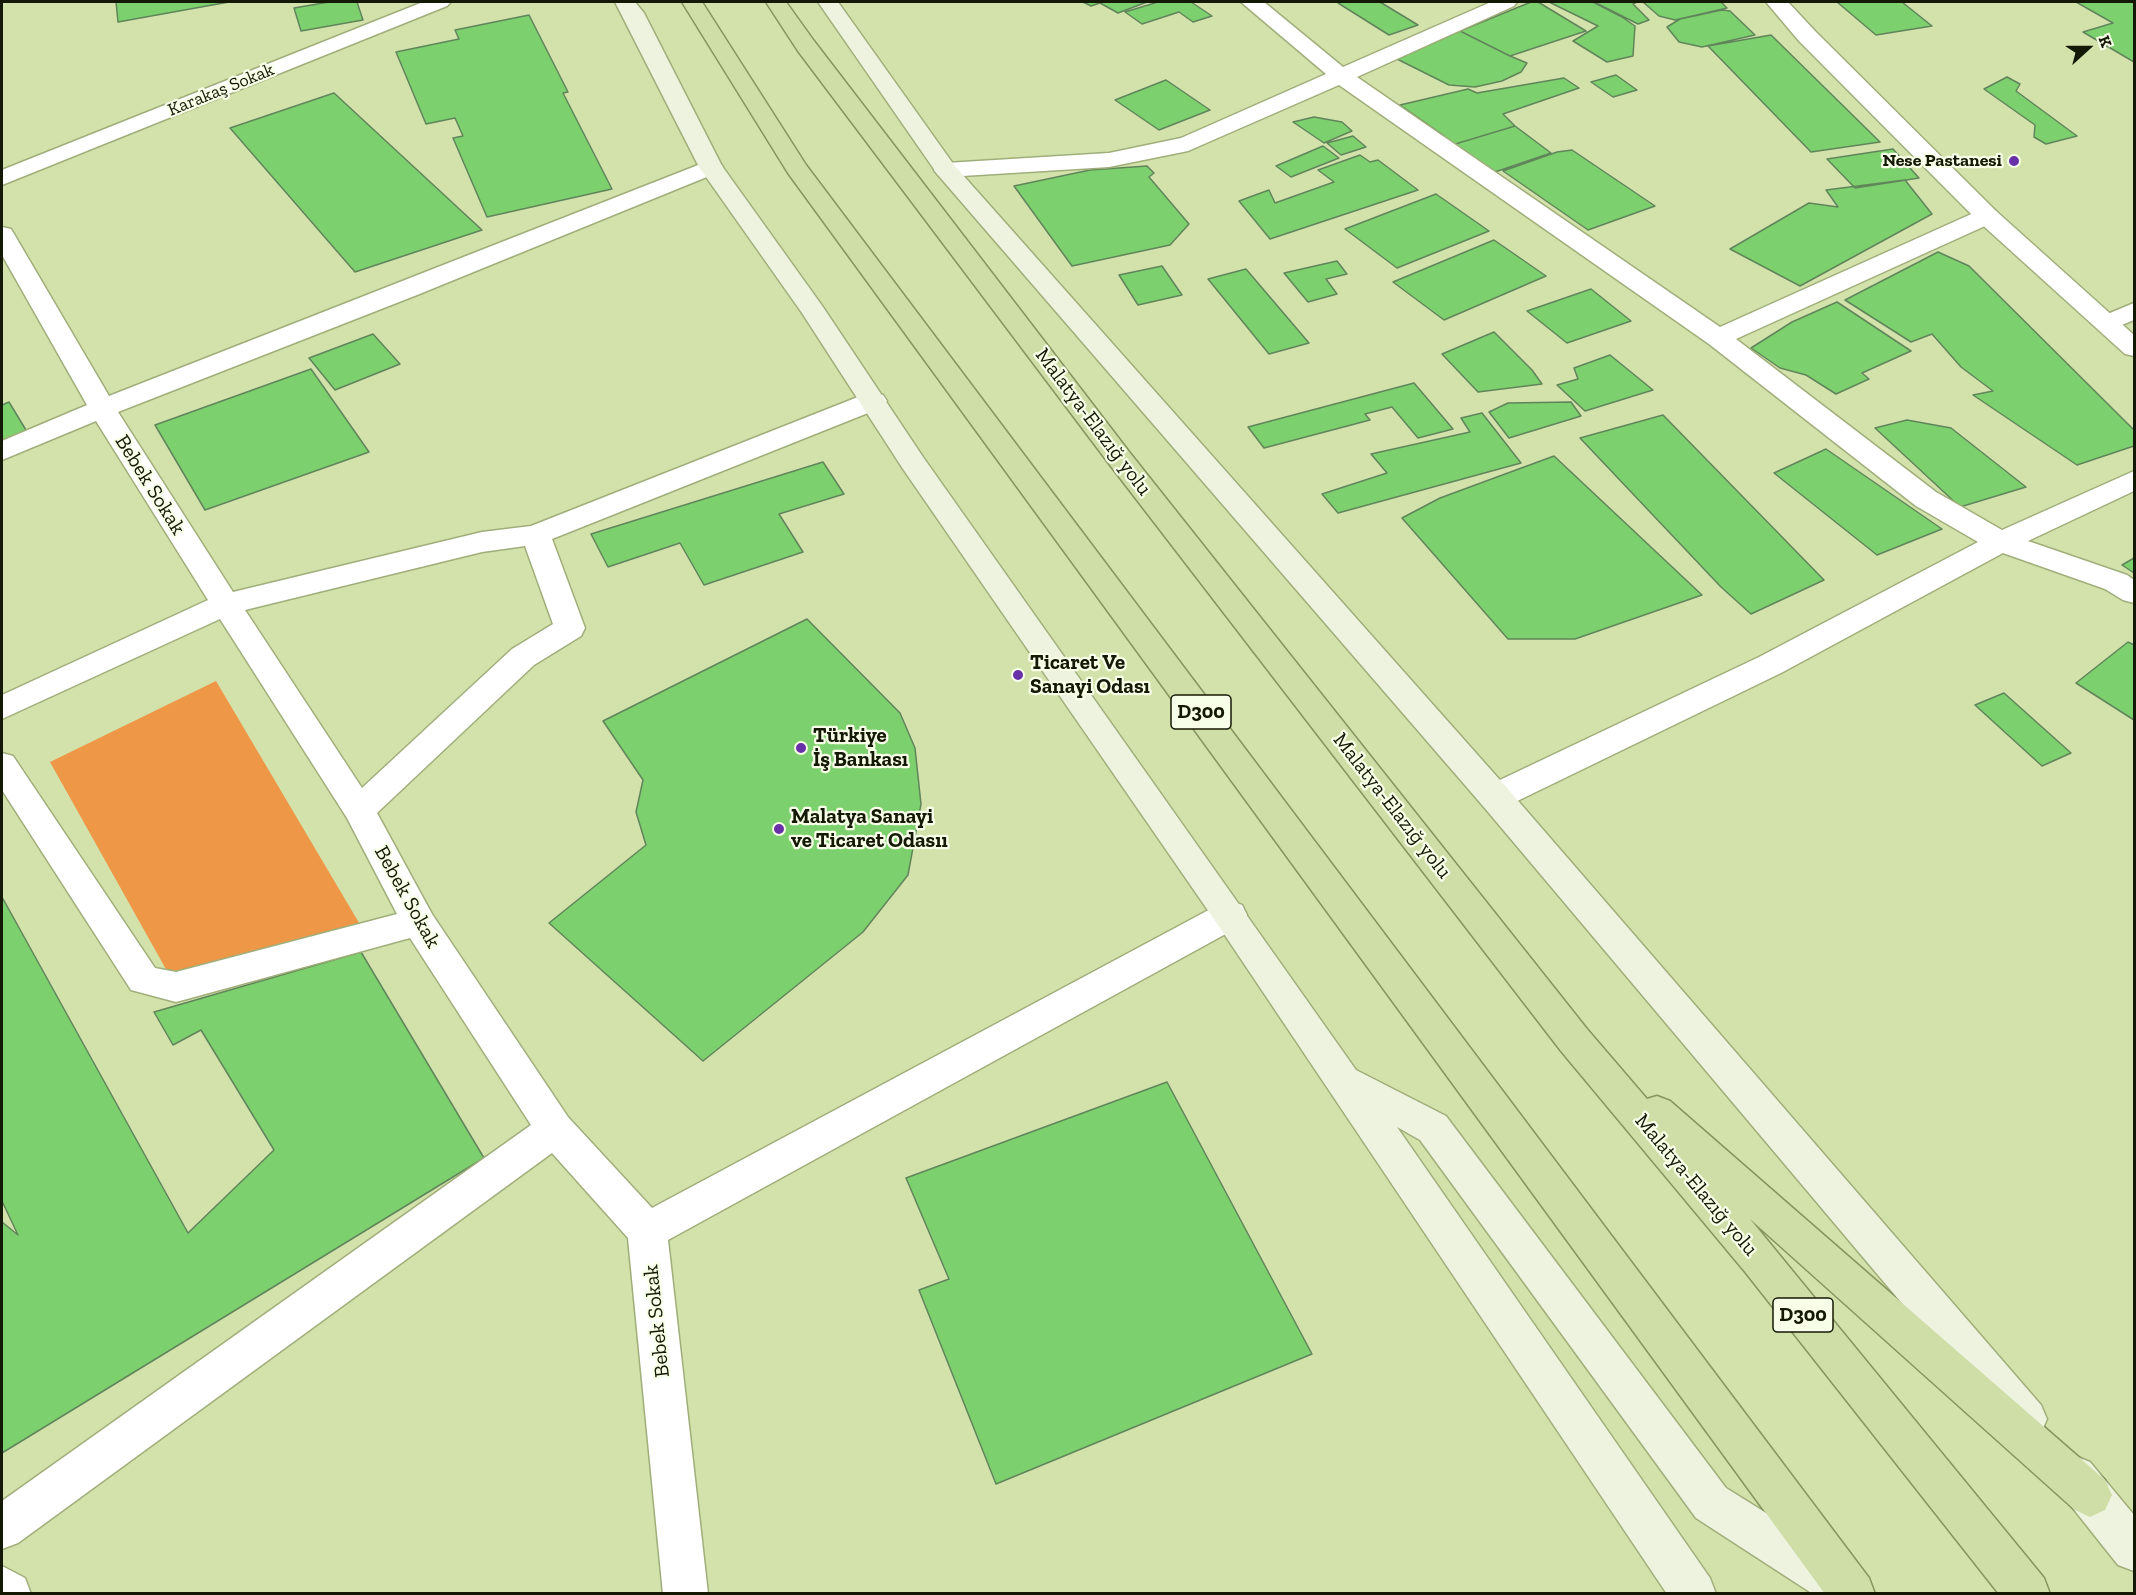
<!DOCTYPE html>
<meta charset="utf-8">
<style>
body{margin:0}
#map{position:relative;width:2136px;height:1595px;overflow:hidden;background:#d3e2ab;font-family:"Zilla Slab",serif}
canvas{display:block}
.frame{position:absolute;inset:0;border:3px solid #141905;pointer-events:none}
.north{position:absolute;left:2058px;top:18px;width:60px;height:60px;-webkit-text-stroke:4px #f8ffe9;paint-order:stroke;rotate:69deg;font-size:16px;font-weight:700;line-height:24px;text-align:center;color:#141905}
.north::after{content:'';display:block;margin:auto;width:21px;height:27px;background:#141905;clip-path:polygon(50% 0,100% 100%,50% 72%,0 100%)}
</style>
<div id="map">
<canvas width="2136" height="1595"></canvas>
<div class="frame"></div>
<div class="north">K</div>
</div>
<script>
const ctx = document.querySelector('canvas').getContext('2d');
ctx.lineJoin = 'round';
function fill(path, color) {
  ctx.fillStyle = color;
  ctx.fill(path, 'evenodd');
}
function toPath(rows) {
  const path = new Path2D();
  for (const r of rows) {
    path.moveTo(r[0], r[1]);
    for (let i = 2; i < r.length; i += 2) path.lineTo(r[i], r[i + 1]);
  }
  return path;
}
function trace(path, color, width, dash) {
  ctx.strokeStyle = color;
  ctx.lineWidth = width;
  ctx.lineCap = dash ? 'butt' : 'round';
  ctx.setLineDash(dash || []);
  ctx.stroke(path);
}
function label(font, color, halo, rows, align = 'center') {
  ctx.font = font + ' "Zilla Slab",serif';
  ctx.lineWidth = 4.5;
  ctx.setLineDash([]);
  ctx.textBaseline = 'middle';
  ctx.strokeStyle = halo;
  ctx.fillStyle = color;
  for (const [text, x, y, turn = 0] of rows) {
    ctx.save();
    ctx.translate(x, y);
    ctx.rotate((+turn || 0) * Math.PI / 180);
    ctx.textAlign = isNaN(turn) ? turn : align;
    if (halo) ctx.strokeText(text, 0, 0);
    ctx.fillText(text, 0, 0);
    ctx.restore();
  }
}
fill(toPath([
 [216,681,368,938,181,996,50,762]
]), '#ed9747');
const building = toPath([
 [116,2,229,2,118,22,116,2],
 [329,2,357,2,363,20,301,31,294,8,329,2],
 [1083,2,1147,2,1118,13,1100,3,1091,6,1083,2],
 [1158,2,1191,2,1212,16,1193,22,1179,12,1142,24,1125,12,1158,2],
 [1342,2,1380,2,1418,25,1389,35,1338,3,1342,2],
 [1531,2,1538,2,1586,31,1510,56,1460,31,1531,2],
 [1549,2,1593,2,1622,17,1635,26,1633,56,1607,62,1573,41,1598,26,1549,2],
 [1594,2,1637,2,1633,4,1649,20,1638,24,1594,2],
 [1643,2,1721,2,1727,8,1675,20,1659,16,1643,2],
 [1837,2,1902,2,1932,26,1876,35,1837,2],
 [2076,2,2134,2,2134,62,2083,32,2113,23,2076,2],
 [1722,10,1730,11,1755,35,1702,47,1679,42,1667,27,1680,19,1722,10],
 [529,15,568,92,563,93,612,189,487,217,453,138,463,136,455,118,426,124,396,52,459,39,455,30,529,15],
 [1460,31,1510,56,1527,63,1521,72,1502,81,1475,87,1449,85,1397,59,1460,31],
 [1771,35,1880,142,1811,152,1708,46,1771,35],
 [1616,75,1637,90,1613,97,1591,82,1616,75],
 [2007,77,2020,84,2016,91,2077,136,2046,144,2034,137,2035,125,1984,89,2007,77],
 [1564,78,1579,88,1503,114,1515,126,1452,145,1443,135,1400,105,1468,89,1477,93,1564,78],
 [1166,80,1210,110,1159,130,1115,100,1166,80],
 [334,93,482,230,355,272,230,128,334,93],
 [1314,117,1342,122,1352,131,1324,143,1293,122,1314,117],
 [1515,126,1551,153,1492,173,1452,145,1515,126],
 [1353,136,1366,147,1341,155,1327,143,1353,136],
 [1323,146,1339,158,1291,177,1276,166,1323,146],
 [1893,149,1919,178,1855,188,1827,159,1893,149],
 [1572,150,1655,206,1588,230,1503,171,1557,152,1572,150],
 [1360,155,1370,162,1378,160,1418,190,1270,239,1239,201,1269,190,1275,203,1334,182,1318,170,1360,155],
 [1147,166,1154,173,1149,177,1189,224,1170,245,1072,266,1014,186,1090,170,1147,166],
 [1905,180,1932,214,1800,286,1730,249,1809,203,1838,207,1826,190,1905,180],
 [1436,194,1489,231,1397,268,1345,229,1436,194],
 [1494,240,1546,276,1444,320,1393,282,1494,240],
 [1938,252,1969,266,2134,430,2134,446,2077,465,1973,395,1993,391,1961,367,1932,334,1911,342,1845,300,1938,252],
 [1337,261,1347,274,1326,279,1337,294,1308,302,1284,273,1337,261],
 [1162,266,1182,295,1138,305,1119,275,1162,266],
 [1246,269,1309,343,1269,354,1208,279,1246,269],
 [1591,289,1631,321,1567,343,1527,311,1591,289],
 [1837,302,1911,351,1862,373,1869,379,1836,394,1806,375,1780,368,1751,348,1792,322,1837,302],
 [1494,332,1532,370,1542,384,1478,392,1442,354,1494,332],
 [373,334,400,364,335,390,309,358,373,334],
 [1610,355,1653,390,1585,411,1557,385,1578,379,1574,368,1610,355],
 [311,369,369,452,205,510,155,425,311,369],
 [1414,383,1453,429,1418,438,1392,407,1365,414,1370,420,1264,448,1248,427,1414,383],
 [9,402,29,435,2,446,2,405,9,402],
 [1571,402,1581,416,1509,438,1489,412,1508,403,1571,402],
 [1482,413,1521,463,1338,513,1322,494,1387,473,1371,454,1470,432,1461,418,1482,413],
 [1663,415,1824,580,1751,614,1721,587,1580,438,1663,415],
 [1907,420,1951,428,2026,487,1960,507,1875,428,1907,420],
 [1826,449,1942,529,1877,555,1774,473,1826,449],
 [1554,456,1702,595,1575,639,1508,639,1402,518,1440,498,1554,456],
 [823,462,844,494,779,514,803,552,704,585,680,543,608,567,591,534,823,462],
 [2134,558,2134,573,2122,565,2134,558],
 [807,619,900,713,915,748,921,804,908,875,863,932,703,1061,549,923,646,845,636,812,643,780,603,721,807,619],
 [2128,642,2134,645,2134,720,2076,683,2128,642],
 [2004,693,2071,753,2042,766,1975,705,2004,693],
 [2,897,188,1233,274,1150,201,1030,173,1045,154,1012,361,952,484,1158,2,1453,2,1222,18,1235,2,1201,2,897],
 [1167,1082,1312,1354,996,1484,919,1290,949,1279,906,1178,1167,1082]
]);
fill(building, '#7cd06d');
trace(building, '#61855b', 1.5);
const minor = toPath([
 [423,2,451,2,447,6,2,185,2,170,423,2],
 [1241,2,1264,2,1343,67,1491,2,1517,2,1514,6,1357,77,1720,327,1978,211,1987,209,1996,211,1999,216,1996,221,1736,339,1936,492,2002,530,2134,471,2134,491,2028,541,2127,575,2134,580,2134,603,2123,600,2105,589,2003,553,1781,673,1507,806,1495,809,1483,806,1479,797,1483,788,1759,657,1978,542,1916,506,1709,344,1339,85,1188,151,1109,167,946,177,938,175,934,170,938,165,946,163,1109,153,1181,138,1326,74,1241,2],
 [711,160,719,162,723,167,719,172,417,295,118,412,233,592,482,532,531,526,863,395,873,393,883,395,887,401,883,407,552,539,585,628,581,636,534,665,377,813,432,914,568,1117,652,1208,1218,905,1230,901,1242,905,1247,915,1242,925,668,1240,708,1594,663,1594,628,1238,552,1153,18,1543,2,1549,2,1501,531,1125,410,938,176,1002,131,990,2,790,2,753,13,756,155,968,176,972,397,914,347,818,220,619,2,719,2,695,208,600,96,421,2,460,2,441,87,405,2,255,2,227,11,229,14,234,109,396,711,160],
 [525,546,553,624,512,649,362,788,245,610,482,552,525,546],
 [2134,303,2134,320,2107,331,2098,328,2094,323,2098,318,2134,303],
 [2,1566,25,1578,31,1594,2,1594,2,1566]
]);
const tertiary = toPath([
 [1766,2,1788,2,1815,31,1996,211,2134,335,2134,356,2125,354,1978,221,1799,41,1766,2]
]);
const secondary = toPath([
 [615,2,635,2,644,13,722,166,823,307,923,457,1356,1070,1446,1116,1726,1488,1853,1567,1859,1583,1855,1594,1813,1594,1696,1518,1420,1140,1397,1127,1710,1578,1716,1594,1667,1594,1218,925,903,469,802,313,699,167,615,2],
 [818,2,838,2,954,165,1507,788,2041,1405,2047,1419,2041,1433,2026,1439,2011,1433,1483,806,938,175,818,2],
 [2075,1456,2090,1462,2134,1515,2134,1571,2118,1565,2060,1492,2053,1477,2060,1462,2075,1456]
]);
const trunk = toPath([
 [682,2,702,2,806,165,1869,1578,1875,1594,1825,1594,788,173,682,2],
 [766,2,786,2,814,41,1130,453,1587,1029,1647,1099,1657,1096,1670,1101,2105,1480,2112,1495,2105,1510,2090,1517,2075,1510,1750,1219,2044,1578,2050,1594,1999,1594,1746,1273,1561,1051,1110,465,798,51,766,2]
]);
trace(minor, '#a0ae7a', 3);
trace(tertiary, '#a0ae7a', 3);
trace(secondary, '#a0ae7a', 3);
trace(trunk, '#869460', 3);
fill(minor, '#fff');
fill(tertiary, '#fff');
fill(secondary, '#edf3de');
fill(trunk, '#cfdea7');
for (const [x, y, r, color] of [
 [2014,161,6,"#6831a7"],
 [1018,675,6,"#6831a7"],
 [801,748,6,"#6831a7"],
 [779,829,6,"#6831a7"]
]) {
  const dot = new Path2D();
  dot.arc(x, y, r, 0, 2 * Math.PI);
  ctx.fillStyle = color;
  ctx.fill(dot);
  trace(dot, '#f8ffe9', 2);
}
label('18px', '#141905', '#f8ffe9', [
 ["Karakaş Sokak",221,90,-22]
]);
label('bold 18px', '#141905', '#f8ffe9', [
 ["Nese Pastanesi",2002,161]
], 'right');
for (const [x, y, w] of [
 [1201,712,60],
 [1803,1315,60]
]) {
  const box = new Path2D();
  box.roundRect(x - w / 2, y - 17, w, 34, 4.5);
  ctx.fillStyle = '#f8ffe9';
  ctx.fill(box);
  trace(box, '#141905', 1.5);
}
label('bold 20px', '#141905', null, [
 ["D300",1201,712],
 ["D300",1803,1315]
]);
label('21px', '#141905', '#f8ffe9', [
 ["Malatya-Elazığ yolu",1093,422,53],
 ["Bebek Sokak",150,485,58],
 ["Malatya-Elazığ yolu",1392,806,52],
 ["Bebek Sokak",407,897,61],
 ["Malatya-Elazığ yolu",1696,1185,50],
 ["Bebek Sokak",657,1321,-96]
]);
label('bold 21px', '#141905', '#f8ffe9', [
 ["Ticaret Ve",1030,663],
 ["Sanayi Odası",1030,687],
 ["Türkiye",813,736],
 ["İş Bankası",813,760],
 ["Malatya Sanayi",791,817],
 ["ve Ticaret Odasıı",791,841]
], 'left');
</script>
